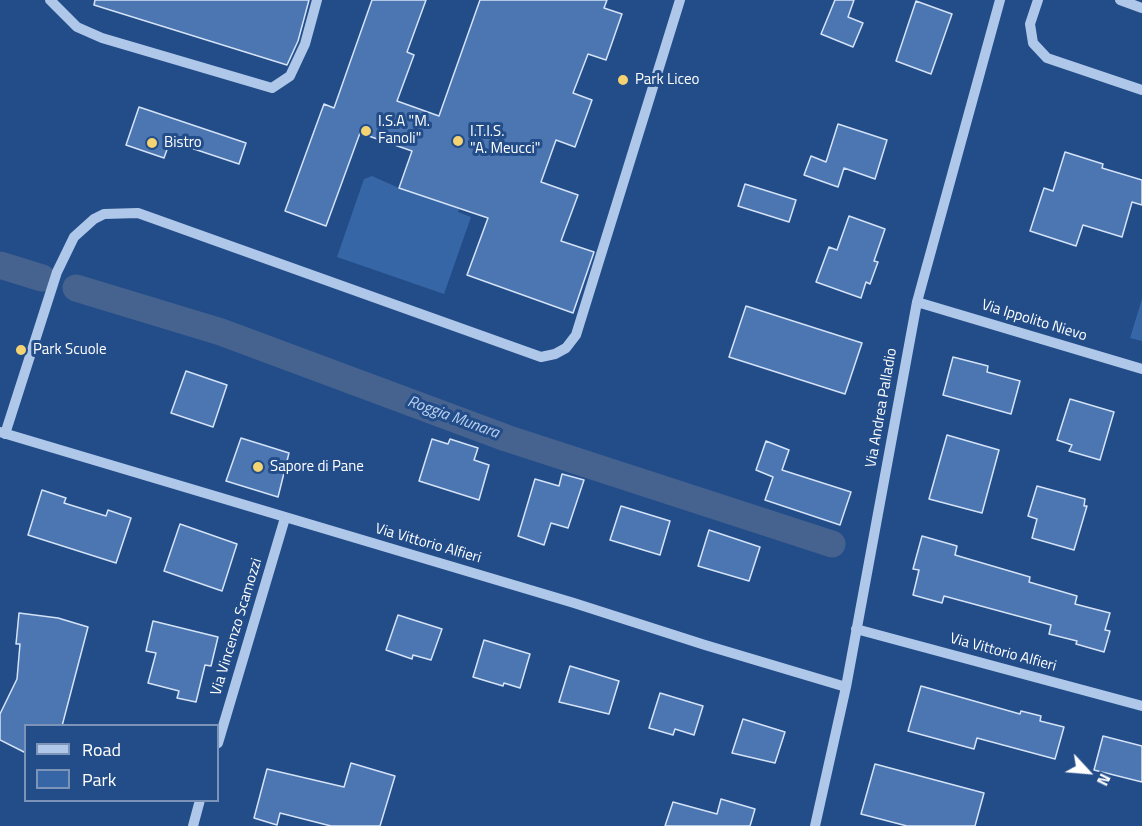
<!DOCTYPE html>
<style>
body{margin:0}
#map{position:relative;width:1142px;height:826px;overflow:hidden;background:#234d89;font-family:"Titillium Web",sans-serif}
canvas{display:block}
.legend{position:absolute;left:24px;top:724px;width:195px;height:78px;box-sizing:border-box;background:#234d89;border:2px solid #7b94b8;margin:0;padding:8px 10px;list-style:none;font-size:18px;color:#fff}
.legend li{display:flex;align-items:center;gap:12px;height:30px}
.legend b{width:30px;border:2px solid #7b94b8}
.north{position:absolute;left:1058px;top:742px;width:60px;height:60px;-webkit-text-stroke:4px #234d89;paint-order:stroke;rotate:116deg;font-size:16px;font-weight:700;line-height:24px;text-align:center;color:#fff}
.north::after{content:'';display:block;margin:auto;width:21px;height:27px;background:#fff;clip-path:polygon(50% 0,100% 100%,50% 72%,0 100%)}
</style>
<div id="map">
<canvas width="1142" height="826"></canvas>
<ul class="legend">
<li><b style="height:8px;background:#afc8ea"></b>Road</li>
<li><b style="height:16px;background:#3766a6"></b>Park</li>
</ul>
<div class="north">N</div>
</div>
<script>
const ctx = document.querySelector('canvas').getContext('2d');
ctx.lineJoin = 'round';
function fill(path, color) {
  ctx.fillStyle = color;
  ctx.fill(path, 'evenodd');
}
function toPath(rows) {
  const path = new Path2D();
  for (const r of rows) {
    path.moveTo(r[0], r[1]);
    for (let i = 2; i < r.length; i += 2) path.lineTo(r[i], r[i + 1]);
  }
  return path;
}
function trace(path, color, width, dash) {
  ctx.strokeStyle = color;
  ctx.lineWidth = width;
  ctx.lineCap = dash ? 'butt' : 'round';
  ctx.setLineDash(dash || []);
  ctx.stroke(path);
}
function label(font, color, halo, rows, align = 'center') {
  ctx.font = font + ' "Titillium Web",sans-serif';
  ctx.lineWidth = 6;
  ctx.setLineDash([]);
  ctx.textBaseline = 'middle';
  ctx.strokeStyle = halo;
  ctx.fillStyle = color;
  for (const [text, x, y, turn = 0] of rows) {
    ctx.save();
    ctx.translate(x, y);
    ctx.rotate((+turn || 0) * Math.PI / 180);
    ctx.textAlign = isNaN(turn) ? turn : align;
    if (halo) ctx.strokeText(text, 0, 0);
    ctx.fillText(text, 0, 0);
    ctx.restore();
  }
}
fill(toPath([
 [372,176,399,188,459,208,458,212,471,217,444,294,337,257,364,179],
 [1142,299,1142,341,1130,338]
]), '#3766a6');
trace(toPath([
 [0,265,42,278],
 [76,288,221,332,506,438,832,544]
]), '#46638f', 27);
const building = toPath([
 [95,0,309,0,298,41,287,65,94,5,95,0],
 [372,0,426,0,407,52,414,55,397,101,439,116,480,0,607,0,604,8,622,14,606,60,588,54,573,93,592,100,575,147,556,140,541,182,578,195,561,241,594,252,573,313,467,275,488,218,399,188,412,151,360,133,326,226,285,211,324,104,334,108,372,0],
 [835,0,854,0,848,17,863,23,853,47,821,34,835,0],
 [916,1,952,14,931,74,896,61,916,1],
 [139,107,246,143,239,164,170,141,164,158,126,145,139,107],
 [838,124,887,140,875,179,844,168,838,187,804,175,811,156,826,162,838,124],
 [1065,152,1103,164,1102,168,1142,180,1142,205,1132,202,1122,237,1083,225,1076,246,1030,231,1044,188,1053,191,1065,152],
 [745,184,796,200,789,222,738,206,745,184],
 [849,216,885,229,874,261,878,262,870,284,866,282,861,298,816,282,829,247,837,250,849,216],
 [746,306,862,343,845,394,729,357,746,306],
 [953,357,988,366,987,372,1020,381,1011,414,943,395,953,357],
 [186,371,227,385,213,427,171,413,186,371],
 [1070,399,1114,412,1100,460,1069,451,1072,445,1057,440,1070,399],
 [947,435,999,450,982,513,929,499,947,435],
 [241,438,289,453,278,497,226,481,241,438],
 [432,439,448,444,450,439,478,448,474,460,489,465,479,500,419,481,432,439],
 [766,441,789,450,782,470,851,492,840,525,765,500,773,477,756,470,766,441],
 [562,474,584,480,568,528,551,523,544,545,518,536,535,479,559,486,562,474],
 [1037,486,1085,499,1084,506,1087,506,1074,550,1032,538,1037,519,1028,516,1037,486],
 [42,490,66,498,64,503,106,516,108,510,131,518,116,563,28,535,42,490],
 [621,506,670,521,660,555,610,540,621,506],
 [180,524,237,544,222,591,164,571,180,524],
 [709,530,760,547,749,581,698,566,709,530],
 [922,536,957,546,955,555,1030,577,1029,582,1077,596,1075,604,1110,613,1105,630,1110,631,1104,652,1076,644,1077,641,1049,634,1051,625,944,596,942,603,913,595,919,570,913,569,922,536],
 [19,613,58,618,88,627,62,726,26,726,26,753,0,740,0,714,17,679,20,644,16,644,19,613],
 [398,615,442,629,431,660,413,655,412,659,386,650,398,615],
 [153,621,218,637,211,666,205,665,196,702,177,698,179,691,148,683,156,653,146,651,153,621],
 [484,640,530,654,520,688,504,683,503,686,473,677,484,640],
 [570,666,619,681,609,714,559,702,570,666],
 [921,686,1020,714,1021,711,1041,716,1040,721,1064,727,1055,759,977,738,974,749,908,731,921,686],
 [660,693,703,706,694,735,675,729,673,735,649,728,660,693],
 [743,719,785,732,775,763,732,753,743,719],
 [1103,736,1142,746,1142,782,1094,770,1103,736],
 [351,763,395,776,380,826,331,826,280,813,277,825,254,818,267,769,344,787,351,763],
 [875,764,984,793,975,826,907,826,861,814,875,764],
 [721,799,755,809,750,826,665,826,673,802,717,814,721,799]
]);
fill(building, '#4b76b1');
trace(building, '#d4e3f8', 1.5);
trace(toPath([
 [50,0,77,27,102,38,272,88,290,76,305,44,317,0],
 [1038,0,1030,24,1033,43,1047,58,1142,90],
 [1120,0,1142,8],
 [917,302,1142,369],
 [0,432,574,603,705,645,846,687],
 [5,434,57,272,74,237,94,219,104,214,138,213,541,357,555,354,566,348,576,335,680,0],
 [856,629,1142,706],
 [218,743,285,518],
 [193,826,200,800],
 [815,826,846,687,917,302,1000,0]
]), '#afc8ea', 10);
for (const [x, y, r, color] of [
 [623,80,6,"#f5d372"],
 [366,131,6,"#f5d372"],
 [458,141,6,"#f5d372"],
 [152,143,6,"#f5d372"],
 [21,350,6,"#f5d372"],
 [258,467,6,"#f5d372"]
]) {
  const dot = new Path2D();
  dot.arc(x, y, r, 0, 2 * Math.PI);
  ctx.fillStyle = color;
  ctx.fill(dot);
  trace(dot, '#234d89', 2);
}
label('15px', '#fff', '#234d89', [
 ["Park Liceo",635,80],
 ["I.S.A \"M.",378,122],
 ["Fanoli\"",378,139],
 ["I.T.I.S.",470,132],
 ["\"A. Meucci\"",470,149],
 ["Bistro",164,143],
 ["Park Scuole",33,350],
 ["Sapore di Pane",270,467]
], 'left');
label('15px', '#fff', '#234d89', [
 ["Via Ippolito Nievo",1034,321,17],
 ["Via Andrea Palladio",882,408,-80],
 ["Via Vittorio Alfieri",428,544,16],
 ["Via Vincenzo Scamozzi",237,627,-73],
 ["Via Vittorio Alfieri",1003,653,15]
]);
label('italic 16px', '#bbd2f1', '#234d89', [
 ["Roggia Munara",453,418,20]
]);
</script>
